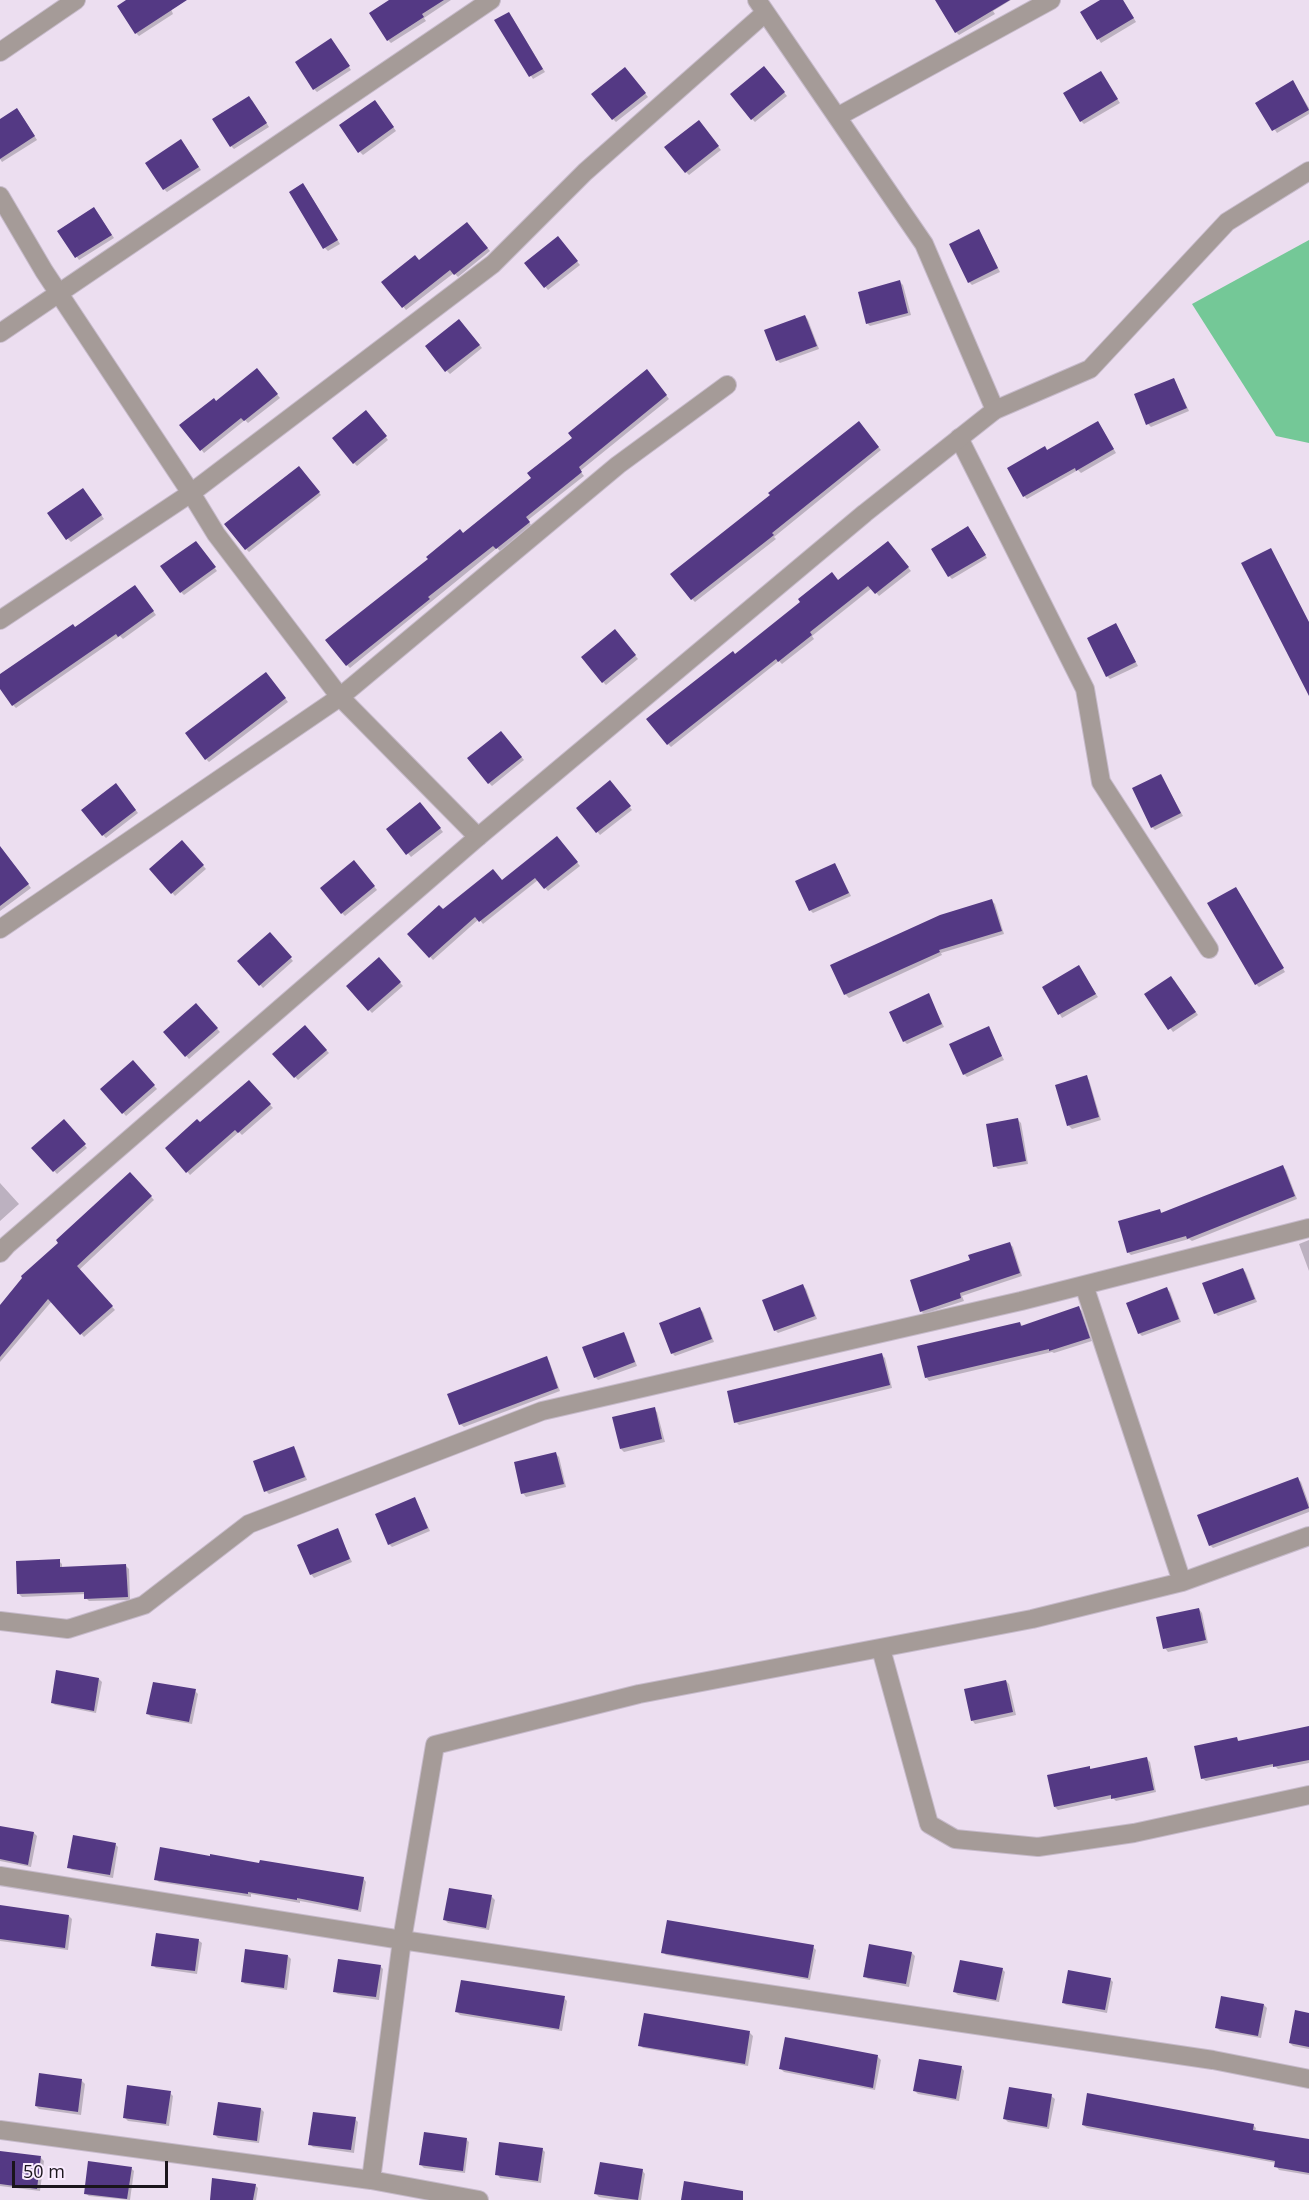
<!DOCTYPE html>
<style>
body{margin:0}
#map{position:relative;width:1309px;height:2200px;overflow:hidden;background:#ecdef0;font-family:"Open Sans",sans-serif}
canvas{display:block}
.scale{position:absolute;left:12px;top:2161px;width:156px;height:27px;box-sizing:border-box;border:3px solid #1a151b;border-top:0;padding-left:8px;font-size:18px;line-height:21px;white-space:nowrap;color:#1a151b;-webkit-text-stroke:4px #f9ebfe;paint-order:stroke}
</style>
<div id="map">
<canvas width="1309" height="2200"></canvas>
<div class="scale">50 m</div>
</div>
<script>
const ctx = document.querySelector('canvas').getContext('2d');
ctx.lineJoin = 'round';
function fill(path, color) {
  ctx.fillStyle = color;
  ctx.fill(path, 'evenodd');
}
function toPath(rows) {
  const path = new Path2D();
  for (const r of rows) {
    path.moveTo(r[0], r[1]);
    for (let i = 2; i < r.length; i += 2) path.lineTo(r[i], r[i + 1]);
  }
  return path;
}
function trace(path, color, width, dash) {
  ctx.strokeStyle = color;
  ctx.lineWidth = width;
  ctx.lineCap = dash ? 'butt' : 'round';
  ctx.setLineDash(dash || []);
  ctx.stroke(path);
}
fill(toPath([
 [1309,240,1309,443,1276,436,1192,304]
]), '#74c897');
fill(toPath([
 [129,0,185,0,171,9,173,14,139,36,136,33],
 [392,0,451,0,424,18,426,21,391,43,388,40],
 [949,0,1011,0,993,11,995,14,959,35,956,32],
 [1103,0,1123,0,1136,22,1101,43,1082,13],
 [512,17,545,72,533,79,496,21],
 [334,43,351,70,317,92,314,89],
 [767,71,787,96,755,122,752,119],
 [628,72,648,97,616,122,613,119],
 [1103,76,1120,103,1084,124,1081,121],
 [1295,85,1309,108,1309,114,1277,133,1257,103],
 [252,100,269,127,234,149,231,146],
 [378,105,396,131,363,155,360,152],
 [20,113,37,140,2,162,0,159,0,121],
 [701,125,721,150,689,175,686,172],
 [184,144,201,170,167,192,164,189],
 [306,188,340,244,328,251,325,248],
 [97,212,114,238,79,260,59,231],
 [470,227,490,251,458,277,454,273,406,310,384,283,420,262],
 [981,234,1000,272,972,285,969,282],
 [560,241,580,265,548,290,526,263],
 [900,282,903,285,911,315,870,326,867,323],
 [805,316,808,320,819,349,780,363,777,360],
 [462,324,482,348,450,374,447,371],
 [260,373,280,398,248,423,245,420,204,453,181,425],
 [650,374,669,399,580,471,584,476,528,520,531,525,500,551,497,548,350,668,347,665,327,641,533,478],
 [1174,379,1189,411,1151,427,1148,424],
 [369,415,388,440,357,466,354,463],
 [1098,422,1116,453,1081,473,1078,470,1027,499,1024,496,1047,451],
 [861,426,881,450,774,537,776,539,695,602,692,599],
 [302,471,321,495,249,552,246,549],
 [86,493,104,519,71,542,68,539],
 [971,531,987,558,952,579,949,576],
 [199,546,217,571,184,595,181,592],
 [891,546,911,571,879,596,872,588,812,636,814,639,782,664,779,661,671,747,668,744,839,582],
 [138,590,156,615,123,639,120,636,16,708,13,705,0,686,0,676],
 [1116,625,1138,666,1110,679,1107,676],
 [618,634,638,659,606,685,603,682],
 [269,677,288,702,209,762,206,759],
 [504,736,524,760,492,786,489,783],
 [1161,776,1183,816,1155,830,1152,827],
 [613,785,632,810,600,835,578,808],
 [119,788,138,813,106,838,103,835],
 [423,807,443,832,411,857,388,830],
 [560,841,580,866,548,891,538,880,483,924,479,919,433,960,409,934,443,910,502,882],
 [182,842,206,869,175,896,151,869],
 [12,863,31,888,0,911,0,866],
 [835,864,851,896,813,913,810,910],
 [357,865,377,890,345,916,342,913],
 [1236,888,1285,972,1259,987,1256,984],
 [992,901,995,904,1004,934,941,953,942,955,849,998,846,995,832,966],
 [270,934,293,961,263,988,239,961],
 [379,959,403,986,372,1013,348,987],
 [1079,967,1098,997,1062,1018,1044,987],
 [1174,980,1198,1015,1173,1032,1146,995],
 [928,995,944,1027,907,1044,904,1041],
 [196,1005,220,1032,189,1059,165,1032],
 [305,1027,329,1053,298,1080,274,1054],
 [988,1028,1004,1060,967,1077,964,1074],
 [133,1062,157,1089,126,1116,102,1089],
 [1086,1077,1089,1080,1101,1120,1072,1129,1069,1126,1057,1086],
 [249,1082,273,1108,242,1135,239,1132,190,1175,167,1148,200,1124],
 [1018,1120,1021,1123,1028,1164,998,1169,995,1166],
 [64,1121,87,1148,57,1174,33,1148],
 [1283,1167,1286,1170,1297,1199,1192,1241,1189,1239,1131,1255,1128,1252,1160,1211,1163,1214],
 [130,1174,154,1200,79,1270,115,1310,84,1337,52,1301,0,1362,0,1307],
 [0,1183,19,1204,0,1221],
 [1309,1240,1309,1271,1299,1244],
 [1009,1243,1013,1247,1022,1276,962,1296,964,1301,924,1314,921,1311,972,1261],
 [1243,1269,1246,1273,1257,1302,1218,1316,1215,1313],
 [803,1286,806,1289,817,1319,778,1333,775,1330],
 [1167,1289,1170,1292,1181,1322,1142,1336,1139,1333],
 [1079,1308,1082,1311,1092,1341,1054,1353,1052,1352,929,1381,926,1377,1020,1323,1023,1327],
 [700,1309,703,1312,714,1342,675,1356,672,1353],
 [623,1333,626,1336,637,1366,598,1380,595,1377],
 [882,1355,885,1358,892,1388,739,1425,736,1422],
 [546,1358,549,1361,560,1391,464,1427,460,1424],
 [654,1409,657,1412,665,1442,624,1452,621,1449],
 [293,1447,296,1450,307,1480,269,1494,266,1491],
 [556,1454,559,1457,566,1487,526,1497,523,1493],
 [1298,1479,1301,1482,1309,1504,1309,1512,1213,1548,1210,1545],
 [415,1499,430,1531,392,1547,389,1544],
 [337,1530,352,1562,314,1578,311,1574],
 [59,1561,62,1564,62,1568,126,1566,129,1569,130,1600,89,1601,86,1598,86,1594,22,1597,19,1594],
 [1199,1609,1202,1613,1208,1643,1168,1652,1165,1648],
 [99,1679,102,1682,96,1713,55,1705,52,1702],
 [1006,1681,1009,1684,1016,1715,975,1724,972,1720],
 [195,1691,198,1694,192,1724,151,1717,148,1714],
 [1309,1727,1309,1763,1278,1769,1275,1766,1206,1781,1202,1778,1237,1739,1240,1742],
 [1147,1759,1150,1762,1156,1792,1116,1801,1113,1798,1058,1810,1055,1807,1089,1767,1092,1770],
 [0,1827,34,1833,37,1836,31,1867,0,1861],
 [115,1844,118,1847,113,1878,72,1870,69,1867],
 [260,1864,363,1878,366,1882,361,1912,300,1901,300,1903,251,1894,251,1897,159,1882,156,1879],
 [492,1897,495,1900,489,1930,448,1923,445,1920],
 [0,1907,69,1916,72,1919,68,1950,0,1941],
 [198,1940,202,1943,197,1974,156,1968,153,1965],
 [813,1947,816,1950,810,1980,666,1955,663,1952],
 [912,1953,915,1956,909,1987,868,1979,865,1976],
 [288,1956,291,1959,287,1990,245,1984,242,1981],
 [380,1966,383,1969,379,2000,338,1994,334,1991],
 [1002,1969,1005,1972,999,2002,958,1995,955,1992],
 [1110,1979,1113,1982,1107,2013,1066,2005,1063,2002],
 [564,1998,567,2001,562,2031,460,2015,457,2012],
 [1264,2005,1267,2008,1261,2038,1220,2031,1217,2028],
 [1309,2015,1309,2049,1293,2046,1290,2043],
 [750,2033,753,2036,748,2066,643,2048,640,2045],
 [878,2057,881,2060,875,2090,784,2072,781,2069],
 [961,2067,964,2071,959,2101,918,2094,915,2091],
 [82,2081,85,2084,81,2115,39,2109,36,2106],
 [170,2093,173,2096,169,2126,128,2121,125,2118],
 [1051,2096,1055,2099,1049,2129,1008,2122,1005,2119],
 [261,2109,264,2112,259,2143,218,2138,215,2135],
 [355,2119,358,2122,354,2153,313,2147,310,2144],
 [1083,2125,1253,2125,1256,2128,1255,2132,1309,2141,1309,2175,1279,2170,1276,2166,1277,2163,1087,2128],
 [466,2139,469,2142,465,2173,424,2168,421,2165],
 [542,2149,545,2152,541,2183,500,2178,497,2174],
 [0,2152,41,2158,44,2161,40,2191,0,2186],
 [131,2168,134,2171,130,2200,89,2196,85,2193],
 [642,2170,645,2174,641,2200,617,2200,599,2197,596,2194],
 [255,2185,258,2188,256,2200,211,2200]
]), '#0003');
fill(toPath([
 [126,0,187,0,135,34,117,6],
 [389,0,444,0,422,14,424,17,387,41,369,13],
 [935,0,1010,0,955,33],
 [1100,0,1123,0,1134,18,1097,40,1080,12],
 [509,12,543,69,529,77,494,20],
 [331,38,350,66,313,90,295,62],
 [764,66,785,92,751,120,730,94],
 [625,67,646,93,612,120,591,94],
 [1101,71,1118,99,1080,122,1063,93],
 [1293,80,1309,110,1272,131,1255,103],
 [249,96,267,123,230,147,212,119],
 [375,100,394,127,358,153,339,125],
 [17,108,35,136,0,159,0,119],
 [699,120,719,146,685,173,664,147],
 [181,139,199,167,163,190,145,163],
 [303,183,338,240,323,249,289,192],
 [94,207,112,235,75,258,57,231],
 [467,222,488,248,454,275,450,270,402,308,381,282,415,255,419,260],
 [979,229,998,268,968,283,949,244],
 [558,236,578,261,544,288,524,263],
 [900,280,908,313,866,324,858,292],
 [805,315,817,346,776,361,764,330],
 [459,319,480,345,445,372,425,346],
 [257,368,278,394,244,421,241,418,200,451,179,425,214,398,216,401],
 [647,369,667,395,579,467,582,472,526,517,530,522,496,549,493,546,428,597,430,599,346,666,325,640,428,559,426,557,460,529,463,533,531,478,527,473,572,438,568,433],
 [1174,378,1187,408,1146,425,1134,394],
 [366,410,387,436,353,464,332,438],
 [859,421,879,447,772,533,774,535,691,600,670,574,770,495,768,493],
 [1098,421,1114,449,1076,471,1075,468,1023,497,1007,468,1045,446,1047,450],
 [299,466,320,492,245,550,224,524],
 [83,488,102,515,66,540,47,513],
 [968,526,986,555,948,577,931,549],
 [196,541,216,567,180,593,160,566],
 [888,541,909,567,875,594,868,586,810,632,812,635,778,662,776,659,667,745,646,719,733,651,735,654,800,602,798,599,832,572,838,580],
 [1271,548,1309,622,1309,696,1241,563],
 [135,585,154,611,118,637,116,634,12,706,0,689,0,674,73,624,75,627],
 [1116,623,1136,662,1106,677,1087,638],
 [615,629,636,655,602,683,581,657],
 [266,672,286,698,205,760,185,733],
 [501,731,522,757,488,784,467,758],
 [1161,774,1181,813,1151,828,1132,788],
 [610,780,631,806,596,833,576,808],
 [116,783,136,810,102,836,81,810],
 [420,802,441,828,406,855,386,829],
 [557,836,578,862,544,889,535,878,479,922,475,917,429,958,407,934,439,905,443,909,493,869,502,880],
 [182,840,204,865,171,894,149,869],
 [0,846,29,884,0,906],
 [354,860,375,886,341,914,320,888],
 [835,863,849,893,809,911,795,881],
 [1236,887,1284,968,1255,985,1207,903],
 [992,899,1002,931,939,950,940,952,844,995,830,965,940,915],
 [270,932,292,957,259,986,237,961],
 [379,957,401,982,368,1011,346,986],
 [1079,965,1096,994,1058,1015,1042,987],
 [1171,976,1196,1012,1168,1030,1144,994],
 [929,993,942,1024,903,1042,889,1012],
 [196,1003,218,1028,185,1057,163,1032],
 [305,1025,327,1050,294,1078,272,1054],
 [989,1026,1002,1056,963,1075,949,1044],
 [133,1060,155,1085,122,1114,100,1089],
 [1087,1075,1099,1117,1067,1126,1055,1085],
 [249,1080,271,1104,238,1133,235,1130,186,1173,165,1148,197,1119,200,1122],
 [1018,1118,1026,1161,993,1167,986,1124],
 [64,1119,86,1144,53,1172,31,1148],
 [1283,1165,1295,1196,1187,1239,1186,1236,1127,1253,1118,1221,1160,1209,1161,1213],
 [130,1172,152,1196,77,1266,113,1306,80,1335,48,1299,0,1357,0,1305,22,1278,21,1276,58,1243,56,1240],
 [1010,1242,1020,1273,960,1293,961,1298,920,1312,910,1280,970,1260,968,1255],
 [1243,1268,1255,1299,1214,1314,1202,1283],
 [803,1284,815,1316,774,1331,762,1300],
 [1167,1287,1179,1319,1138,1334,1126,1303],
 [1079,1306,1090,1338,1049,1351,1049,1349,925,1378,917,1346,1020,1322,1021,1326],
 [700,1307,712,1339,671,1354,659,1323],
 [624,1332,635,1362,594,1378,582,1347],
 [882,1353,890,1385,734,1423,727,1391],
 [547,1356,558,1388,459,1425,447,1394],
 [655,1407,662,1439,620,1449,612,1417],
 [294,1446,305,1477,264,1492,253,1461],
 [556,1452,564,1484,521,1494,514,1462],
 [1298,1477,1309,1508,1209,1546,1197,1515],
 [415,1497,428,1528,388,1545,375,1514],
 [338,1528,350,1559,310,1575,297,1545],
 [60,1559,60,1567,126,1564,128,1597,84,1599,84,1592,17,1594,16,1561],
 [1199,1608,1206,1640,1163,1649,1156,1617],
 [56,1670,99,1678,94,1711,51,1703],
 [1006,1680,1013,1712,971,1721,964,1689],
 [153,1682,196,1689,189,1722,146,1714],
 [1309,1726,1309,1760,1273,1767,1273,1764,1201,1779,1194,1746,1237,1737,1238,1741],
 [1147,1757,1154,1790,1111,1799,1111,1795,1054,1807,1047,1775,1090,1766,1090,1769],
 [0,1826,34,1832,28,1865,0,1859],
 [73,1835,116,1843,110,1875,67,1868],
 [160,1847,210,1856,210,1854,259,1863,260,1860,364,1877,358,1910,297,1898,297,1900,248,1892,248,1894,154,1880],
 [449,1888,492,1895,486,1928,443,1920],
 [0,1905,69,1915,65,1948,0,1939],
 [667,1920,814,1945,808,1978,661,1953],
 [156,1933,199,1939,195,1971,151,1966],
 [869,1944,912,1952,906,1984,863,1977],
 [245,1949,288,1955,284,1988,241,1982],
 [338,1959,381,1965,376,1997,333,1992],
 [960,1960,1003,1968,996,2000,953,1992],
 [1068,1970,1111,1978,1105,2010,1062,2003],
 [461,1980,565,1996,559,2029,455,2012],
 [1221,1996,1264,2004,1258,2036,1215,2028],
 [1295,2010,1309,2013,1309,2047,1289,2043],
 [644,2013,750,2031,745,2064,638,2046],
 [785,2037,878,2055,873,2088,779,2069],
 [919,2059,962,2066,956,2099,913,2091],
 [39,2073,82,2079,78,2112,35,2106],
 [127,2085,171,2091,166,2124,123,2118],
 [1009,2087,1052,2094,1047,2127,1003,2119],
 [1087,2093,1254,2124,1253,2130,1309,2139,1309,2173,1274,2167,1275,2161,1082,2125],
 [218,2102,261,2108,257,2141,213,2135],
 [313,2112,356,2117,351,2150,308,2145],
 [424,2132,467,2138,463,2171,419,2165],
 [499,2142,543,2148,538,2181,495,2175],
 [0,2151,41,2156,37,2189,0,2184],
 [88,2161,132,2167,127,2199,84,2194],
 [600,2162,643,2169,638,2200,594,2194],
 [212,2178,256,2184,253,2200,210,2200],
 [684,2181,743,2191,743,2200,681,2200]
]), '#543984');
const minor = toPath([
 [757,0,924,244,995,410],
 [0,52,76,0],
 [837,117,1051,0],
 [0,196,44,271,191,493,216,534,340,697,478,837],
 [0,333,491,0],
 [959,438,1085,689,1101,782,1209,949],
 [0,620,191,493,493,264,585,172,765,13],
 [0,929,340,697,618,465,727,385],
 [1084,1285,1182,1582],
 [0,1621,68,1629,144,1605,249,1524,542,1411,1021,1301,1309,1228],
 [881,1649,929,1824,955,1839,1038,1847,1134,1833,1309,1795],
 [0,1876,402,1940,1213,2060,1309,2079],
 [0,2130,371,2180,479,2200],
 [371,2180,402,1940,435,1745,639,1694,1032,1619,1182,1582,1309,1536]
]);
const tertiary = toPath([
 [0,1253,7,1245,478,837,865,513,995,410,1090,369,1227,222,1309,171]
]);
trace(minor, '#c6baca', 20);
trace(tertiary, '#c6baca', 20);
trace(minor, '#a59b98', 18);
trace(tertiary, '#a59b98', 18);
</script>
